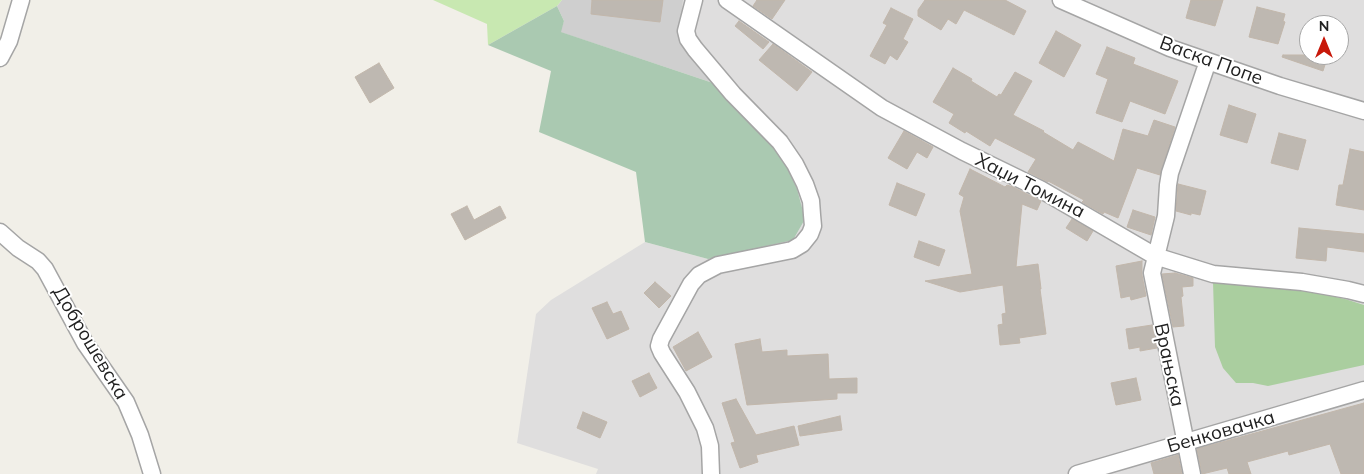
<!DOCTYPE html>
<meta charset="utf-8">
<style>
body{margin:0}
#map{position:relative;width:1364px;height:474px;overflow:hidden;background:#f1efe8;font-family:Mulish,sans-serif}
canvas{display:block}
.north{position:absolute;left:1299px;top:15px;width:50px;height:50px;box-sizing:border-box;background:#fff;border:1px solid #a6a6a6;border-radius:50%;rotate:0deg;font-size:14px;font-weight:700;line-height:20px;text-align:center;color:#212121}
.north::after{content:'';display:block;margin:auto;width:18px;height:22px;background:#c8180a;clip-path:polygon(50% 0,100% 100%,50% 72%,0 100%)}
</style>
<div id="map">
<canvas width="1364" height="474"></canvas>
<div class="north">N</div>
</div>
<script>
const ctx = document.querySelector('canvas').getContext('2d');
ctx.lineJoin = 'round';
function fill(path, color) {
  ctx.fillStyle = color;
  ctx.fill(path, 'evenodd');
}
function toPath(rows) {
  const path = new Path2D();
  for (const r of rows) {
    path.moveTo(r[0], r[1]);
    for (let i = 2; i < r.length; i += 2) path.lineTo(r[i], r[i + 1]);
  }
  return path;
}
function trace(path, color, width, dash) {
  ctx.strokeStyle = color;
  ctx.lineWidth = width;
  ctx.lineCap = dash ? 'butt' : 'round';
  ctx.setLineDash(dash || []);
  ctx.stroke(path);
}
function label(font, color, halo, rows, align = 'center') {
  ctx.font = font + ' Mulish,sans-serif';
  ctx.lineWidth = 4;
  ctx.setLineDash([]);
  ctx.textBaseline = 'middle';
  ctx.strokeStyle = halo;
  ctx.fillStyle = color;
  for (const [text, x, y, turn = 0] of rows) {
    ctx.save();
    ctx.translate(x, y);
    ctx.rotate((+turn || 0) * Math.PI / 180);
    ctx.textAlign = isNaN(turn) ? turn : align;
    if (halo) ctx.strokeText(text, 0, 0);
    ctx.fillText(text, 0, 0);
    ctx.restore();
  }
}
fill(toPath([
 [683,0,1364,0,1364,474,596,474,598,469,517,443,536,314,551,300,645,242,708,259,713,83,680,39],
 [1309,25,1339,25,1339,55,1309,55]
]), '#dfdede');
fill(toPath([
 [562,0,683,0,680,39,713,83,560,32,564,21,557,6]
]), '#cfcfcf');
fill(toPath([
 [433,0,562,0,557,6,488,45,487,24]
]), '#c8e8b1');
fill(toPath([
 [1213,282,1301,289,1345,299,1364,305,1364,365,1268,386,1253,383,1236,383,1223,368,1215,347]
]), '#aace9f');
fill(toPath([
 [557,6,564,21,561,32,713,83,781,154,797,189,805,219,793,240,708,259,645,242,636,172,539,132,551,71,488,45]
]), '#aac9b1');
const building = toPath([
 [592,0,663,0,660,22,591,14,592,0],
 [757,0,785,0,772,19,753,6,757,0],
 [925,0,1005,0,1026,11,1014,35,964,10,956,24,948,19,941,30,918,16,918,10,925,0],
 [1191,0,1223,0,1215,26,1186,18,1191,0],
 [1257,7,1285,14,1283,21,1285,22,1278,44,1249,37,1257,7],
 [891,8,913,19,903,39,908,42,897,60,890,55,885,64,870,56,887,25,883,23,891,8],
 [739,21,769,42,763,49,735,26,739,21],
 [1056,31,1081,45,1064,77,1039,63,1056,31],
 [773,44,812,72,797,91,759,60,773,44],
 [1107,47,1135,58,1133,64,1178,81,1165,114,1130,101,1122,122,1096,113,1108,79,1096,74,1107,47],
 [1283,55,1328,55,1323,71,1282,57,1283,55],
 [379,63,394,88,370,103,355,77,379,63],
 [953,68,972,79,971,81,997,97,999,94,1001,95,1015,72,1032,81,1013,115,1044,131,1043,132,1073,150,1078,142,1114,161,1123,129,1148,136,1154,120,1175,127,1160,175,1137,168,1118,218,1104,212,1103,214,1082,202,1084,200,1048,181,1048,182,1028,172,1036,159,995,138,990,146,966,131,965,133,949,123,954,114,933,102,953,68],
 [1229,105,1256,114,1247,143,1220,135,1229,105],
 [904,131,933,147,927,158,917,152,907,169,888,158,904,131],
 [1279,133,1306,140,1298,170,1271,163,1279,133],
 [1350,149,1364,152,1364,210,1336,205,1339,185,1343,185,1350,149],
 [970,169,1005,187,1007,185,1013,187,1041,201,1037,210,1022,204,1016,267,1038,264,1041,289,1040,289,1046,334,1019,338,1020,343,1000,345,998,325,1003,324,1002,314,1006,313,1003,285,960,292,925,281,972,274,960,211,964,197,959,194,970,169],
 [897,183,925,194,916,216,889,205,897,183],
 [1178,184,1206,191,1200,215,1191,213,1191,215,1176,211,1178,184],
 [467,206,474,220,500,206,506,218,465,240,451,214,467,206],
 [1133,210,1155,217,1151,235,1127,227,1133,210],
 [1072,219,1093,231,1087,241,1066,228,1072,219],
 [1299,228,1364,234,1364,252,1327,247,1326,261,1296,258,1299,228],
 [919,241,945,250,939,266,914,257,919,241],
 [1142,261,1142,275,1146,296,1131,300,1130,296,1121,298,1116,266,1142,261],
 [1175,273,1193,278,1193,286,1182,287,1183,296,1181,297,1184,326,1173,327,1162,274,1175,273],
 [655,282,671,296,659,308,644,293,655,282],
 [607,302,613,314,621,311,629,329,607,339,592,308,607,302],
 [1152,325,1157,348,1140,351,1140,347,1129,349,1126,329,1152,325],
 [698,332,712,357,686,371,673,347,698,332],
 [760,339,762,352,787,350,787,356,828,354,829,379,857,378,857,393,837,393,837,399,747,405,735,344,760,339],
 [649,373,657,388,640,397,632,381,649,373],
 [1136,378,1141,400,1116,405,1111,383,1136,378],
 [736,399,756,435,794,426,799,445,756,455,758,462,740,468,731,443,735,442,722,403,736,399],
 [1364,403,1364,474,1341,474,1330,444,1289,455,1288,451,1247,462,1251,474,1229,474,1227,468,1202,474,1197,449,1364,403],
 [583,412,607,422,600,438,577,428,583,412],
 [840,416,842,430,800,436,798,426,840,416],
 [1178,455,1182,474,1154,474,1151,463,1178,455]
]);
fill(building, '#beb8b1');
trace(building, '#c2b7ab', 1);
const minor = toPath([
 [694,0,686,31,688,39,695,49,733,94,780,142,795,164,805,184,811,201,812,215,813,226,810,234,802,244,792,250,718,265,699,275,691,284,661,339,659,346,662,353,687,392,705,428,710,446,711,474],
 [727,0,882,108,962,151,1040,189,1155,256,1213,274,1302,282,1348,290,1364,294],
 [1061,0,1170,48,1280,86,1364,111],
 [0,58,9,41,21,0],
 [0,232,18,248,38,261,45,269,85,343,126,402,140,435,152,474],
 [1077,474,1364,390],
 [1192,474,1152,273,1166,216,1168,185,1170,173,1208,61]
]);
trace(minor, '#a5a5a5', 19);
trace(minor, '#fff', 16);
label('19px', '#212121', '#fff', [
 ["Васка Попе",1211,61,20],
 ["Хаџи Томина",1030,186,27],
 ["Доброшевска",90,343,59],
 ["Врањска",1169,365,78],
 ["Бенковачка",1221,432,-16]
]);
</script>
